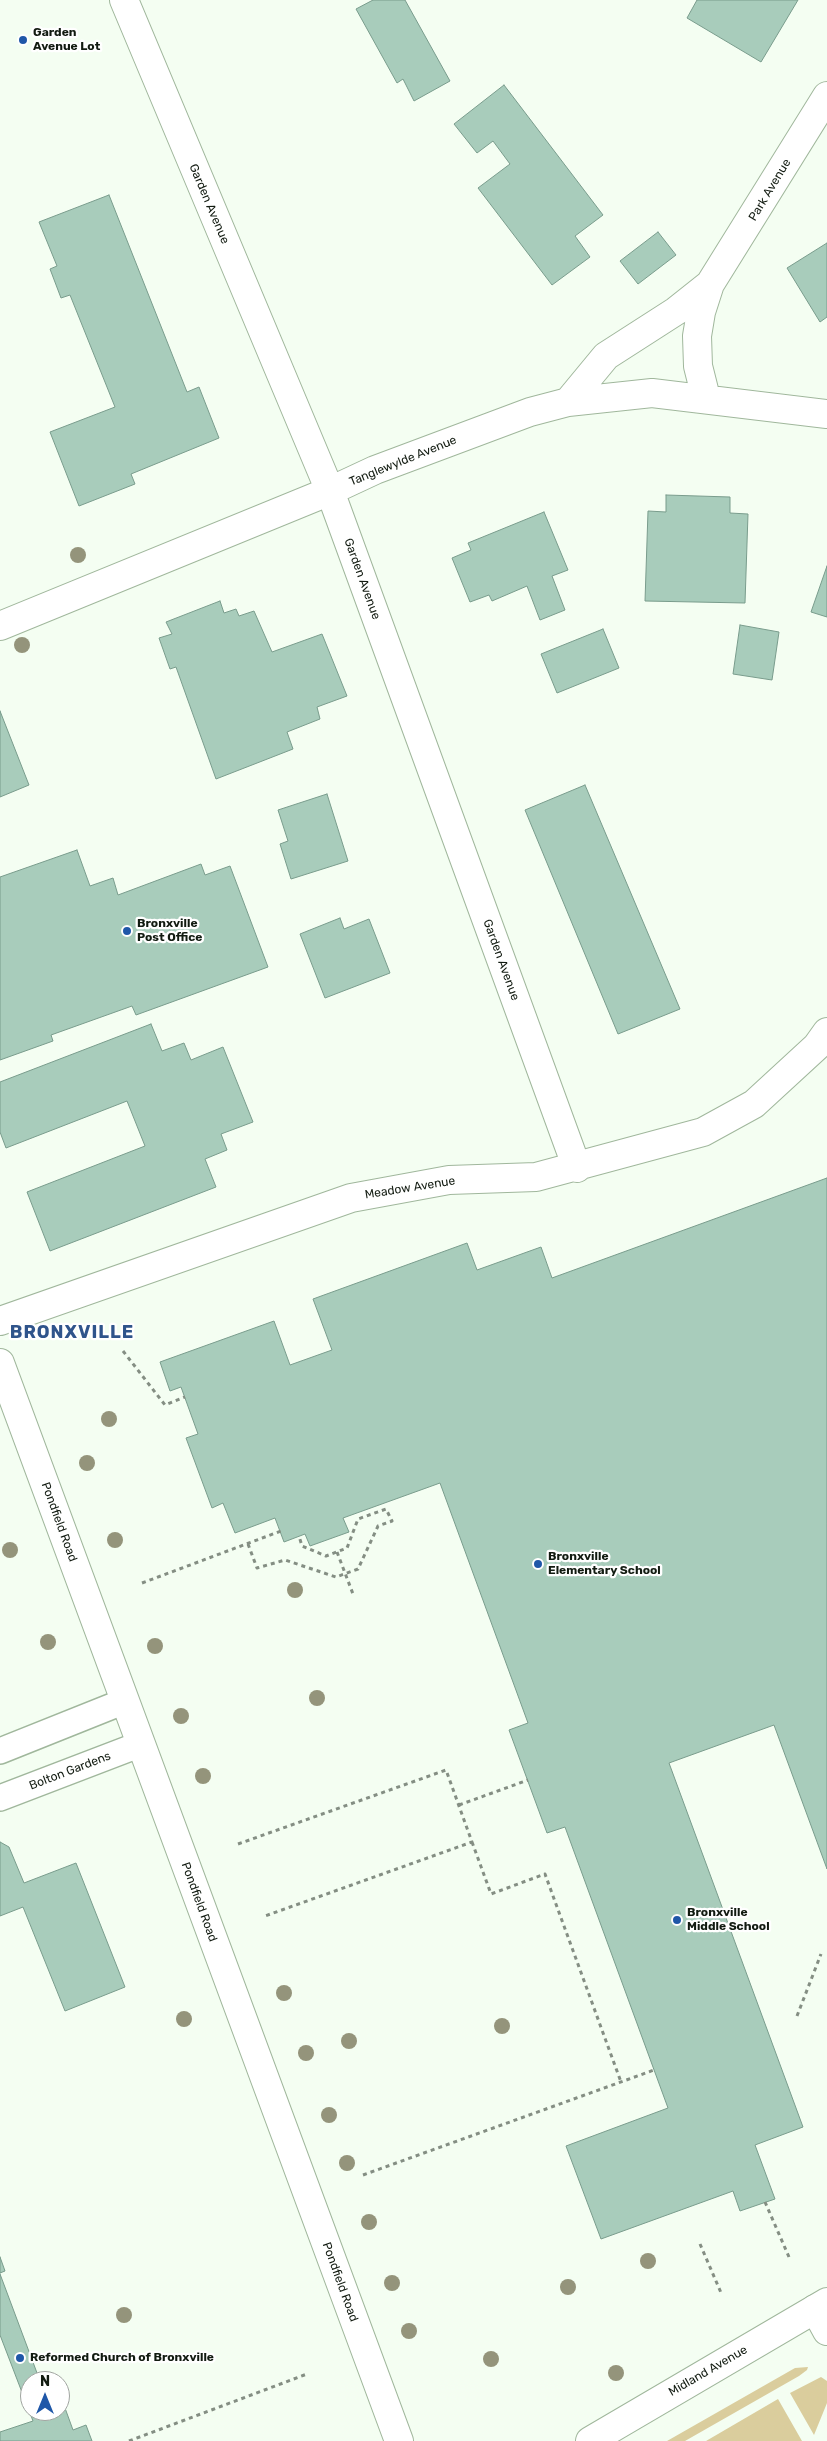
<!DOCTYPE html>
<style>
body{margin:0}
#map{position:relative;width:827px;height:2441px;overflow:hidden;background:#f4fef2;font-family:Rubik,sans-serif}
canvas{display:block}
.north{position:absolute;left:20px;top:2371px;width:50px;height:50px;box-sizing:border-box;background:#fff;border:1px solid #a0a4a0;border-radius:50%;rotate:0deg;font-size:14px;font-weight:700;line-height:20px;text-align:center;color:#121b11}
.north::after{content:'';display:block;margin:auto;width:18px;height:22px;background:#1f57a8;clip-path:polygon(50% 0,100% 100%,50% 72%,0 100%)}
</style>
<div id="map">
<canvas width="827" height="2441"></canvas>
<div class="north">N</div>
</div>
<script>
const ctx = document.querySelector('canvas').getContext('2d');
ctx.lineJoin = 'round';
function fill(path, color) {
  ctx.fillStyle = color;
  ctx.fill(path, 'evenodd');
}
function toPath(rows) {
  const path = new Path2D();
  for (const r of rows) {
    path.moveTo(r[0], r[1]);
    for (let i = 2; i < r.length; i += 2) path.lineTo(r[i], r[i + 1]);
  }
  return path;
}
function trace(path, color, width, dash) {
  ctx.strokeStyle = color;
  ctx.lineWidth = width;
  ctx.lineCap = dash ? 'butt' : 'round';
  ctx.setLineDash(dash || []);
  ctx.stroke(path);
}
function label(font, color, halo, rows, align = 'center') {
  ctx.font = font + ' Rubik,sans-serif';
  ctx.lineWidth = 4.5;
  ctx.setLineDash([]);
  ctx.textBaseline = 'middle';
  ctx.strokeStyle = halo;
  ctx.fillStyle = color;
  for (const [text, x, y, turn = 0] of rows) {
    ctx.save();
    ctx.translate(x, y);
    ctx.rotate((+turn || 0) * Math.PI / 180);
    ctx.textAlign = isNaN(turn) ? turn : align;
    if (halo) ctx.strokeText(text, 0, 0);
    ctx.fillText(text, 0, 0);
    ctx.restore();
  }
}
fill(toPath([
 [808,2367,807,2370,799,2376,685,2441,667,2441,795,2368],
 [821,2377,827,2381,827,2403,814,2435,790,2393],
 [778,2399,802,2441,706,2441]
]), '#dacd9d');
const building = toPath([
 [373,0,405,0,450,81,414,101,403,79,397,83,356,9,373,0],
 [697,0,798,0,761,62,687,18,697,0],
 [504,85,603,215,575,236,590,257,552,285,478,188,510,164,493,141,477,153,454,124,504,85],
 [109,195,187,392,199,387,219,438,131,474,135,484,79,506,50,432,115,407,70,295,61,298,50,269,57,266,39,222,109,195],
 [658,232,676,255,638,284,620,261,658,232],
 [827,243,827,317,820,322,787,268,827,243],
 [666,495,730,497,730,513,748,514,745,603,645,601,648,511,666,512,666,495],
 [544,512,568,570,552,576,565,610,540,620,527,586,492,601,489,595,470,602,452,558,471,550,468,543,544,512],
 [827,566,827,617,811,612,827,566],
 [220,601,224,613,236,609,239,616,254,611,272,652,322,634,347,696,317,707,320,719,287,732,293,749,216,779,176,667,170,669,159,638,172,634,166,622,220,601],
 [740,625,779,632,772,680,733,674,740,625],
 [603,629,619,668,557,693,541,654,603,629],
 [0,711,29,785,0,797,0,711],
 [585,785,680,1009,618,1034,525,810,585,785],
 [327,794,348,861,291,879,280,844,288,841,278,810,327,794],
 [77,850,90,886,113,878,118,895,201,864,205,875,230,866,268,967,136,1015,132,1006,51,1035,53,1041,0,1060,0,877,77,850],
 [340,918,344,929,369,919,390,973,325,998,300,934,340,918],
 [151,1024,162,1051,184,1043,191,1060,223,1047,253,1122,221,1134,227,1150,205,1159,216,1187,50,1251,27,1192,145,1146,127,1101,6,1148,0,1132,0,1082,151,1024],
 [827,1178,827,1869,774,1725,669,1763,803,2127,755,2145,775,2199,740,2211,733,2191,601,2239,566,2146,668,2108,565,1827,547,1833,509,1730,528,1723,440,1483,343,1518,349,1532,310,1546,305,1534,284,1542,275,1518,235,1533,223,1503,212,1508,186,1438,198,1434,181,1387,170,1391,160,1362,274,1321,290,1365,332,1350,313,1299,467,1243,477,1270,541,1247,552,1278,827,1178],
 [0,1842,9,1847,24,1883,76,1863,125,1987,65,2011,23,1907,0,1916,0,1842],
 [0,2257,5,2271,0,2273,0,2257],
 [0,2274,40,2381,30,2381,30,2411,52,2411,53,2413,65,2408,73,2430,86,2425,92,2441,0,2441,0,2432,33,2421,0,2335,0,2274]
]);
fill(building, '#a8ccbb');
trace(building, '#799c8c', 1);
const lane = toPath([
 [0,1751,125,1701],
 [0,1798,141,1744]
]);
const street = toPath([
 [124,0,330,491,577,1168],
 [706,398,698,366,697,336,701,312,710,284,827,96],
 [568,402,606,356,676,311,710,284],
 [0,626,330,491,375,470,530,412,568,402,652,393,827,414],
 [0,1321,351,1198,449,1180,536,1177,703,1132,754,1104,817,1046,827,1032],
 [815,2309,827,2331]
]);
const secondary = toPath([
 [0,1363,399,2441],
 [590,2441,827,2302]
]);
trace(lane, '#a0b79c', 28);
trace(street, '#a0b79c', 30);
trace(secondary, '#a0b79c', 30);
trace(toPath([
 [123,1351,165,1405,185,1397],
 [248,1544,257,1568,285,1560,336,1577,358,1569,378,1526,392,1521,386,1509,358,1519,347,1548,326,1556,302,1546,299,1536],
 [337,1552,353,1594],
 [142,1583,281,1531],
 [459,1805,528,1780],
 [472,1842,491,1894,545,1874,621,2082],
 [238,1844,446,1770,472,1842,265,1916],
 [797,2016,821,1954],
 [363,2175,654,2070],
 [765,2202,789,2257],
 [700,2244,722,2295],
 [129,2441,307,2374]
]), '#848e83', 3, [4, 4]);
trace(lane, '#fff', 25);
trace(street, '#fff', 28);
trace(secondary, '#fff', 28);
ctx.fillStyle = '#94947b';
for (const [x, y] of [
 [78,555],
 [22,645],
 [109,1419],
 [87,1463],
 [115,1540],
 [10,1550],
 [295,1590],
 [48,1642],
 [155,1646],
 [317,1698],
 [181,1716],
 [203,1776],
 [284,1993],
 [184,2019],
 [502,2026],
 [349,2041],
 [306,2053],
 [329,2115],
 [347,2163],
 [369,2222],
 [648,2261],
 [392,2283],
 [568,2287],
 [124,2315],
 [409,2331],
 [491,2359],
 [616,2373]
]) {
  ctx.beginPath();
  ctx.arc(x, y, 8, 0, 2 * Math.PI);
  ctx.fill();
}
for (const [x, y, r, color] of [
 [23,40,5,"#1f57a8"],
 [127,931,5,"#1f57a8"],
 [538,1564,5,"#1f57a8"],
 [677,1920,5,"#1f57a8"],
 [20,2358,5,"#1f57a8"]
]) {
  const dot = new Path2D();
  dot.arc(x, y, r, 0, 2 * Math.PI);
  ctx.fillStyle = color;
  ctx.fill(dot);
  trace(dot, '#fff', 2);
}
label('bold 12px', '#121b11', '#fff', [
 ["Garden",33,33],
 ["Avenue Lot",33,47],
 ["Bronxville",137,924],
 ["Post Office",137,938],
 ["Bronxville",548,1557],
 ["Elementary School",548,1571],
 ["Bronxville",687,1913],
 ["Middle School",687,1927],
 ["Reformed Church of Bronxville",30,2358]
], 'left');
label('12px', '#121b11', '#fff', [
 ["Park Avenue",770,190,-59],
 ["Garden Avenue",209,204,67],
 ["Tanglewylde Avenue",403,461,-22],
 ["Garden Avenue",362,579,70],
 ["Garden Avenue",501,960,70],
 ["Meadow Avenue",410,1188,-9],
 ["Pondfield Road",59,1522,70],
 ["Bolton Gardens",70,1771,-21],
 ["Pondfield Road",199,1902,70],
 ["Pondfield Road",340,2282,70],
 ["Midland Avenue",708,2371,-30]
]);
ctx.letterSpacing = '1px';
label('bold 18px', '#2f548b', '#fff', [
 ["BRONXVILLE",72,1333]
]);
ctx.letterSpacing = '0px';
</script>
